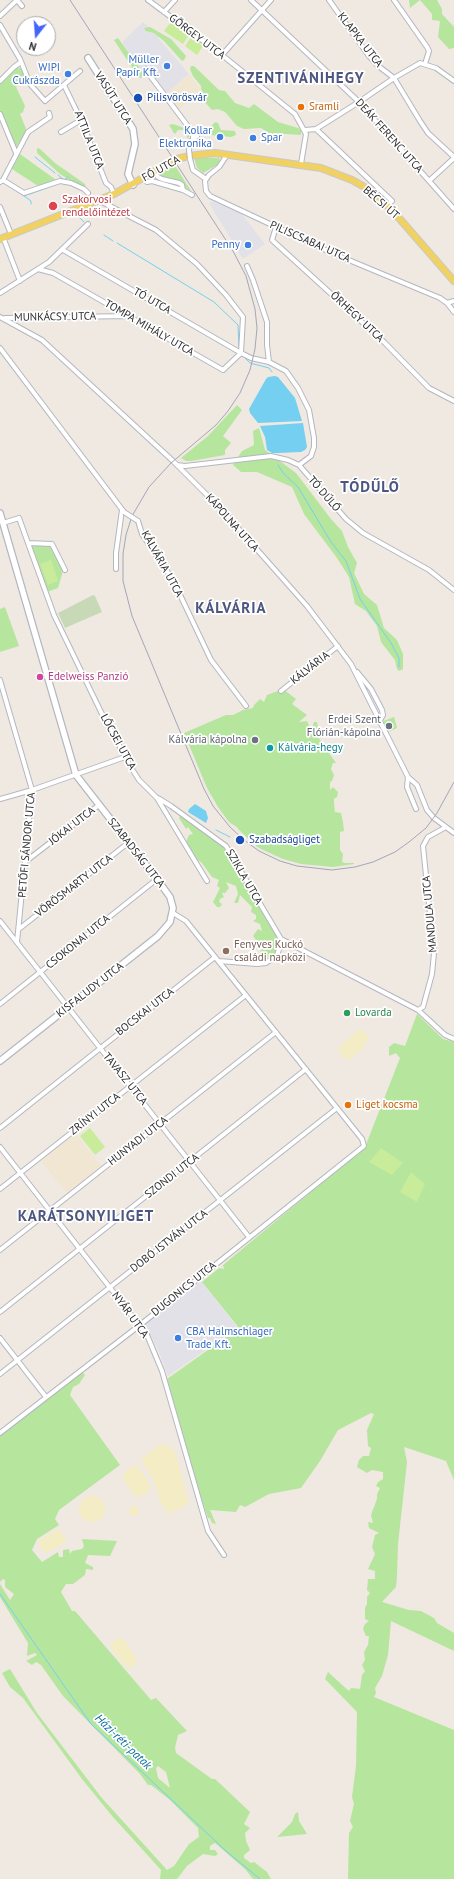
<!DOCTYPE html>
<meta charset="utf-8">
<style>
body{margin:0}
#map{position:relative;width:454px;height:1879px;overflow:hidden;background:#efe9e1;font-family:"PT Sans",sans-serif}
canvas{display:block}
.north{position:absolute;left:16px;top:16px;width:40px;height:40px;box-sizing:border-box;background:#fff;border:1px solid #ababab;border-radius:50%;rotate:197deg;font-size:11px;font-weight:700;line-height:16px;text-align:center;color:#2e2e2e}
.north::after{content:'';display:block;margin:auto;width:14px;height:18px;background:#4264fb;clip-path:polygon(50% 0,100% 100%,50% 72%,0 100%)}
</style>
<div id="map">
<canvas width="454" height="1879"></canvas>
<div class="north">N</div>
</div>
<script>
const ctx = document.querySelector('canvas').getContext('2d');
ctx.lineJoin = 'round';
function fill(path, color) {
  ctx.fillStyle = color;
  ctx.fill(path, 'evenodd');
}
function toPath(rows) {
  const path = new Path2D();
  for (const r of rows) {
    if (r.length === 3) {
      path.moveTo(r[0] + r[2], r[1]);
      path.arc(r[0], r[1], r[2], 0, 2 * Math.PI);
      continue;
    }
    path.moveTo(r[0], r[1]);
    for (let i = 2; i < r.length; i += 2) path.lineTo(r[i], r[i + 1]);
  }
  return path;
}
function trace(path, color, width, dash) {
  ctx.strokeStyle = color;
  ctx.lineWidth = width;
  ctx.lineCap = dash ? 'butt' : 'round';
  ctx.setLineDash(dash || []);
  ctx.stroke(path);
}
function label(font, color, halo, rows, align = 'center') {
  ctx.font = font + ' "PT Sans",sans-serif';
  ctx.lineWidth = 3.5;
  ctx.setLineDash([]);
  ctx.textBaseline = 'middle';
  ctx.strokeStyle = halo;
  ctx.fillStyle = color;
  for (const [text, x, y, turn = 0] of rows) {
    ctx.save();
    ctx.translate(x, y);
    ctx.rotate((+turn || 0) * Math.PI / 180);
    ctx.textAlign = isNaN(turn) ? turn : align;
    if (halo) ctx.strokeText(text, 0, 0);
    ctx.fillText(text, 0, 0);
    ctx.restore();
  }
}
fill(toPath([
 [143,22,160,36,158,38,189,74,167,93,147,68,142,72,122,42],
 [213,201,242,214,265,244,243,259,209,203],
 [200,1280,238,1328,168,1376,160,1354,145,1324]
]), '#e3e1e8');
fill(toPath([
 [189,74,201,90,178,110,167,93],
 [76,1134,101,1166,67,1193,41,1161]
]), '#f0e6d1');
fill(toPath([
 [409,0,437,0,442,9,442,14,454,27,454,48,449,49,438,37,440,21,432,20,432,14,420,0,410,8],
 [150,27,171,39,186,56,184,60,182,61,164,41,154,33,146,31,144,28],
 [118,38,144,74,141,78,139,78,114,40],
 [191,66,194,66,219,90,225,91,235,103,249,108,254,104,278,122,298,128,301,130,301,135,269,133,261,128,244,129,237,126,225,112,218,109,212,110,203,100,201,86,193,76,190,69],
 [15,68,22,68,25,80,16,87,25,106,23,112,20,114,27,131,16,147,0,110,0,83],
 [215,122,218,123,221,130,235,131,236,135,231,137,210,135,206,132],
 [173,124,187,129,190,134,188,139,183,130,178,130,175,134,174,133,169,125],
 [37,148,40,149,55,163,85,184,85,186,81,187,60,174,37,153],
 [20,154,56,180,38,186,12,169],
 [194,158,219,158,220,160,217,165,203,173,197,168],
 [174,164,191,191,188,190,181,182,160,176,160,172],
 [237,405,242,410,223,436,231,443,225,450,225,455,191,461,186,461,181,458,208,436],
 [259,428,265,450,296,473,331,519,342,531,348,547,357,563,354,573,364,594,377,605,384,628,397,640,403,654,403,669,399,671,397,669,395,660,381,642,377,626,366,611,355,604,349,577,337,558,304,514,292,487,257,472,241,472,233,465,242,451,254,445,253,431],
 [30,545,51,546,63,571,58,588,47,592],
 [5,607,19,646,0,652,0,609],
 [283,689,296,699,292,704,307,715,299,722,307,721,310,728,312,728,314,722,317,722,319,734,318,737,336,763,333,763,331,769,334,775,332,781,330,782,330,790,333,787,338,792,337,797,334,799,334,803,335,812,341,813,343,822,344,831,340,832,340,850,343,854,342,862,345,863,354,863,354,864,333,867,301,864,283,859,261,849,256,846,257,840,253,843,238,829,238,828,229,822,218,807,207,788,184,733,226,715,233,715,243,710,253,708,254,705,260,699,264,702,267,695],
 [394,717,397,728,386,733,381,722],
 [181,814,224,846,279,939,280,944,277,952,272,957,266,959,259,954,261,950,263,949,253,936,258,929,262,931,260,924,253,921,256,919,256,915,251,912,252,907,240,895,238,903,234,903,238,894,236,886,226,882,229,888,225,893,222,893,224,897,220,899,219,902,222,904,220,907,217,907,213,902,220,888,217,886,219,880,212,877,202,863,195,858,186,842,189,835,193,834,188,827,186,829,179,818],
 [417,1014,443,1039,454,1042,454,1480,446,1461,404,1447,407,1462,398,1544,397,1576,396,1587,382,1602,409,1610,421,1611,434,1618,437,1623,454,1633,454,1651,391,1621,388,1655,382,1676,375,1688,376,1693,374,1697,454,1730,454,1879,348,1879,349,1833,353,1827,350,1821,354,1804,352,1797,356,1766,357,1712,325,1679,328,1672,349,1691,351,1688,360,1689,362,1675,365,1671,362,1665,365,1660,364,1652,368,1645,369,1636,366,1636,363,1629,365,1624,369,1621,365,1619,365,1608,367,1604,367,1597,370,1593,367,1590,368,1579,375,1579,375,1571,368,1569,375,1554,372,1547,375,1535,379,1533,369,1528,368,1522,373,1523,371,1515,377,1499,377,1494,380,1488,376,1486,378,1482,383,1479,383,1472,372,1470,367,1473,357,1467,359,1460,363,1456,369,1456,371,1448,368,1446,367,1430,374,1414,371,1413,338,1430,320,1461,301,1488,269,1494,245,1507,240,1505,236,1512,210,1510,216,1524,212,1523,210,1518,208,1518,197,1486,167,1379,239,1328,202,1282,219,1268,224,1269,223,1265,365,1147,400,1058,396,1053,389,1056,389,1047,394,1043,405,1046],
 [82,1372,85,1375,79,1384,73,1387,70,1395,120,1465,59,1510,55,1519,59,1525,37,1539,32,1550,42,1562,58,1552,59,1557,63,1557,63,1550,69,1549,70,1554,72,1551,82,1549,84,1546,82,1539,117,1541,110,1556,88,1555,85,1563,93,1567,93,1570,86,1569,85,1575,73,1584,66,1584,61,1592,72,1611,75,1611,151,1700,156,1698,187,1731,178,1735,175,1748,176,1753,212,1779,215,1779,250,1812,244,1824,250,1828,245,1833,246,1841,250,1850,244,1855,244,1858,251,1863,254,1862,267,1872,271,1879,253,1879,246,1870,215,1843,210,1846,210,1850,215,1850,218,1854,215,1856,203,1854,187,1866,177,1879,160,1879,161,1870,113,1817,82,1779,23,1698,10,1687,2,1673,10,1669,37,1713,101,1797,167,1870,174,1866,189,1844,199,1837,198,1828,170,1800,151,1785,148,1785,140,1774,63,1696,41,1665,36,1662,32,1665,26,1661,37,1655,35,1653,27,1656,28,1643,0,1597,0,1584,10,1600,14,1594,5,1587,5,1580,3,1579,0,1582,0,1436],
 [158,1766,166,1772,170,1788,158,1778,156,1768],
 [298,1812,299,1821,307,1834,277,1837,292,1822,295,1814]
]), '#b6e59e');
fill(toPath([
 [361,1028,369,1037,364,1047,350,1059,344,1059,340,1053,339,1047],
 [163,1444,172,1448,176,1454,189,1504,168,1514,162,1505,154,1482,141,1459,158,1446],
 [134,1465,138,1466,151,1486,148,1492,136,1498,122,1478,125,1472],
 [92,1509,13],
 [134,1511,5],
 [59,1529,66,1539,65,1543,48,1552,44,1552,38,1544,39,1540],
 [120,1638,124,1639,136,1658,136,1664,132,1668,125,1666,112,1649,111,1646,114,1640]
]), '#f3ecc5');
fill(toPath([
 [93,595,95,596,102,612,65,628,58,613]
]), '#c8d9b8');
fill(toPath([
 [171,22,189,35,183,44,164,31],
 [191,37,203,46,197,55,185,46],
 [51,560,58,581,48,585,40,564],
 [90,1128,105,1147,95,1155,80,1136],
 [381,1148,403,1163,392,1175,369,1162],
 [411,1172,425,1184,417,1202,400,1192]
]), '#c9ec9a');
fill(toPath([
 [275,376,278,377,295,398,302,421,258,423,250,413,249,409,266,379,268,377],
 [303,423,307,447,305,450,301,452,278,453,272,453,267,450,265,437,260,426],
 [195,804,206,811,208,818,206,823,188,812,189,809]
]), '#75cff0');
trace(toPath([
 [35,157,55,173],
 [58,175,64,180,68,177],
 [15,189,24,196,61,183],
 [24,196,31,201,31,204],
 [78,216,84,222],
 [104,235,113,241],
 [117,243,214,302,238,325,239,347],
 [244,357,250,363,269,368,272,372],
 [278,465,284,474,298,487,331,542,346,561,360,599,391,643,399,658,399,667],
 [216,830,230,837],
 [0,1594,91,1724,226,1851,260,1879]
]), '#75cff0', 1);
const street = toPath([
 [17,0,22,6],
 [148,0,222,55,295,114,306,134,301,164],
 [251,0,359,102,454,209],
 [329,0,369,56,377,65,394,78,420,121,428,133,454,157],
 [394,0,427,47,429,51,425,64],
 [164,12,175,0],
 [0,16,17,0],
 [0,25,20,59,30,84,45,101,80,71],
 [222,55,271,0],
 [145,69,193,133,193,138],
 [0,81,14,67,21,62],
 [64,85,81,120,106,183,111,187,114,194],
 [0,114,16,153],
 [316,129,359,102,394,78,420,63,436,68,454,81],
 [305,130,316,129,392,201,387,206],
 [61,132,81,120],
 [189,150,191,141,197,136],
 [227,155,219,167,209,175,205,181,206,191,210,196,332,253,440,298,447,303,454,312],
 [190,159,193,170,206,179],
 [154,171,158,177,162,179,179,183,182,185,183,190,192,195],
 [3,180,24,193,60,181,71,183,84,189,88,193],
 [429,181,454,158],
 [0,182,3,180,28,132,50,117,49,113],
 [147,182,152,181,183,190],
 [102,200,104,203,156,230,197,264,226,295,243,317,241,353],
 [0,207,11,234],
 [276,227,272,240,385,343,429,388,454,401],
 [3,237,20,281],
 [63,250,241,353,251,358,269,362,286,371,298,388,309,410,314,438,314,447,311,456,299,465],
 [247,266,253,280,267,322,267,345,269,362],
 [38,269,53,273,223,370,241,353],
 [0,293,49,262,88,224],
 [447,303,454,301],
 [0,317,42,340,173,461,222,510,307,606,351,664,408,777,417,785,427,810,434,818,454,833],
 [5,318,128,316],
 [0,348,124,512],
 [177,465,185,466,271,456,288,460,299,465,346,519,363,533,429,570,454,590],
 [138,521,142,534,173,580,211,660,246,706],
 [3,523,19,518,54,615,101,712,132,769,139,780,157,798,207,881],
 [28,543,52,544,65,570],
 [116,569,116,553,122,510],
 [357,672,371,689,382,710,383,715,379,722],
 [0,680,32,790,17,942],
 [281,691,338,646],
 [408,777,407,787,416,809],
 [158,798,171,806,226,846,281,939,281,944,277,955,266,963,257,964,219,961],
 [0,799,32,790,125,757],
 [25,862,99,805],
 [0,921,249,1237],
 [19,929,128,843],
 [281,939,418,1010,445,1035,454,1039],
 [0,1004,157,879],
 [418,1010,423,1007,432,974,434,953,423,846,428,837,446,827],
 [0,1128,215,957],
 [0,1147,147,1335,162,1371,208,1531,224,1555],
 [0,1189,246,995],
 [0,1250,276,1032],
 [0,1312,306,1069],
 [0,1338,46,1397],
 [0,1374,337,1108],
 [0,1433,140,1325,364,1146,362,1139,186,921,173,913]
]);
const secondary = toPath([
 [88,58,133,129,135,144,128,174,133,185],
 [0,513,76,775,157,879,170,897,173,908,170,922,158,936,0,1061]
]);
const primary = toPath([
 [0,239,114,194,177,159,189,156,215,153,321,168,352,180,368,189,392,210,454,281]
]);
trace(street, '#b4b7c1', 6);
trace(secondary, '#b4b7c1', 8);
trace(primary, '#c9c9c9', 8);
trace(street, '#fff', 4);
trace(secondary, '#fff', 5.5);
trace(primary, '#f2d163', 6);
trace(toPath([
 [70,0,233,251,246,276,255,309,257,328,255,349,250,370,240,393,228,411,216,425,171,463,149,487,132,516,126,535,123,554,123,581,132,616,204,789,213,806,230,827,244,840,259,851,280,861,297,866,332,870,355,867,373,862,395,852,409,842,426,828,437,813,454,782]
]), '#a3a6b8', 1);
const streetBridge = toPath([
 [189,150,190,159],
 [124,512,138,521]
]);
trace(streetBridge, '#b4b7c1', 6, []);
trace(streetBridge, '#fff', 4);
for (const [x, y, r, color] of [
 [167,66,4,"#3f7fe0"],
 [68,74,4,"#3f7fe0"],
 [138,98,5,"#1a4fb4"],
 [301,107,4,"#e8710a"],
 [220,137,4,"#3f7fe0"],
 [253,138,4,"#3f7fe0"],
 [53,206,5,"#e0444e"],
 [248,245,4,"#3f7fe0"],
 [40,677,4,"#d1479c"],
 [389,726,4,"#6b7280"],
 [255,740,4,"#6b7280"],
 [270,748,4,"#0f9aa8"],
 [240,840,5,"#1a4fb4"],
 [226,951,4,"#8d6e63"],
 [347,1013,4,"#2e9e5b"],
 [348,1105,4,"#e8710a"],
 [178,1338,4,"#3f7fe0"]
]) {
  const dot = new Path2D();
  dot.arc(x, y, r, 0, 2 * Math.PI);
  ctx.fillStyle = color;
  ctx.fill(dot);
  trace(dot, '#fff', 1.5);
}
label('11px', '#2e2e2e', '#fff', [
 ["GÖRGEY UTCA",197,37,37],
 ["KLAPKA UTCA",360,40,52],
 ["VASÚT UTCA",113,98,58],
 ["DEÁK FERENC UTCA",389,136,48],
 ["ATTILA UTCA",89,140,68],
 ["FŐ UTCA",161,169,-29],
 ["BÉCSI ÚT",381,203,41],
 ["PILISCSABAI UTCA",310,242,24],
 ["TÓ UTCA",152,301,30],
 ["MUNKÁCSY UTCA",55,317,-1],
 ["ŐRHEGY UTCA",357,317,43],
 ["TOMPA MIHÁLY UTCA",149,328,30],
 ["TÓ DŰLŐ",324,494,49],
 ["KÁPOLNA UTCA",232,523,48],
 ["KÁLVÁRIA UTCA",162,564,61],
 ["KÁLVÁRIA",310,668,-38],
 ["LŐCSEI UTCA",118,742,61],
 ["JÓKAI UTCA",72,826,-38],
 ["PETŐFI SÁNDOR UTCA",27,845,-85],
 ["SZABADSÁG UTCA",136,853,52],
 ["SZIKLA UTCA",244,877,60],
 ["VÖRÖSMARTY UTCA",74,886,-38],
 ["MANDULA UTCA",430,914,-95],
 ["CSOKONAI UTCA",78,942,-39],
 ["KISFALUDY UTCA",90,990,-38],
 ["BOCSKAI UTCA",145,1012,-38],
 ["TAVASZ UTCA",125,1079,51],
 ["ZRÍNYI UTCA",95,1114,-38],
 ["HUNYADI UTCA",138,1141,-38],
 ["SZONDI UTCA",172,1176,-38],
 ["DOBÓ ISTVÁN UTCA",169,1241,-38],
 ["DUGONICS UTCA",184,1289,-39],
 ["NYÁR UTCA",130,1315,54]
]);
label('11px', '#366cbe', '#fff', [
 ["Müller",159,60],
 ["Papír Kft.",159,73],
 ["WIPI",60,68],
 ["Cukrászda",60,81],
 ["Kollar",212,131],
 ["Elektronika",212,144],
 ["Spar",261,138,"left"],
 ["Penny",240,245],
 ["CBA Halmschlager",186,1332,"left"],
 ["Trade Kft.",186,1345,"left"]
], 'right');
label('11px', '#164399', '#fff', [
 ["Pilisvörösvár",147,98],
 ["Szabadságliget",249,840]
], 'left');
label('11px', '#c56008', '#fff', [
 ["Sramli",309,107],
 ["Liget kocsma",356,1105]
], 'left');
label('11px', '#be3a42', '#fff', [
 ["Szakorvosi",62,200],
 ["rendelőintézet",62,213]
], 'left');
label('11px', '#b23c85', '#fff', [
 ["Edelweiss Panzió",48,677]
], 'left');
label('11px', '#5b616d', '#fff', [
 ["Erdei Szent",381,720],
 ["Flórián-kápolna",381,733],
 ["Kálvária kápolna",247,740]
], 'right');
label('11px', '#0d838f', '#fff', [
 ["Kálvária-hegy",278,748]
], 'left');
label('11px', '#785e54', '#fff', [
 ["Fenyves Kuckó",234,945],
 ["családi napközi",234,958]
], 'left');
label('11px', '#27864d', '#fff', [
 ["Lovarda",355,1013]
], 'left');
label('italic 12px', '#0d6fa3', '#fff', [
 ["Házi-réti-patak",123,1742,44]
]);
ctx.letterSpacing = '1px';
label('bold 15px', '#4d5680', '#fff', [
 ["SZENTIVÁNIHEGY",301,79],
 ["TÓDŰLŐ",370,488],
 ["KÁLVÁRIA",231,609],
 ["KARÁTSONYILIGET",86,1217]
]);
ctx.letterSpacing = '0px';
</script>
